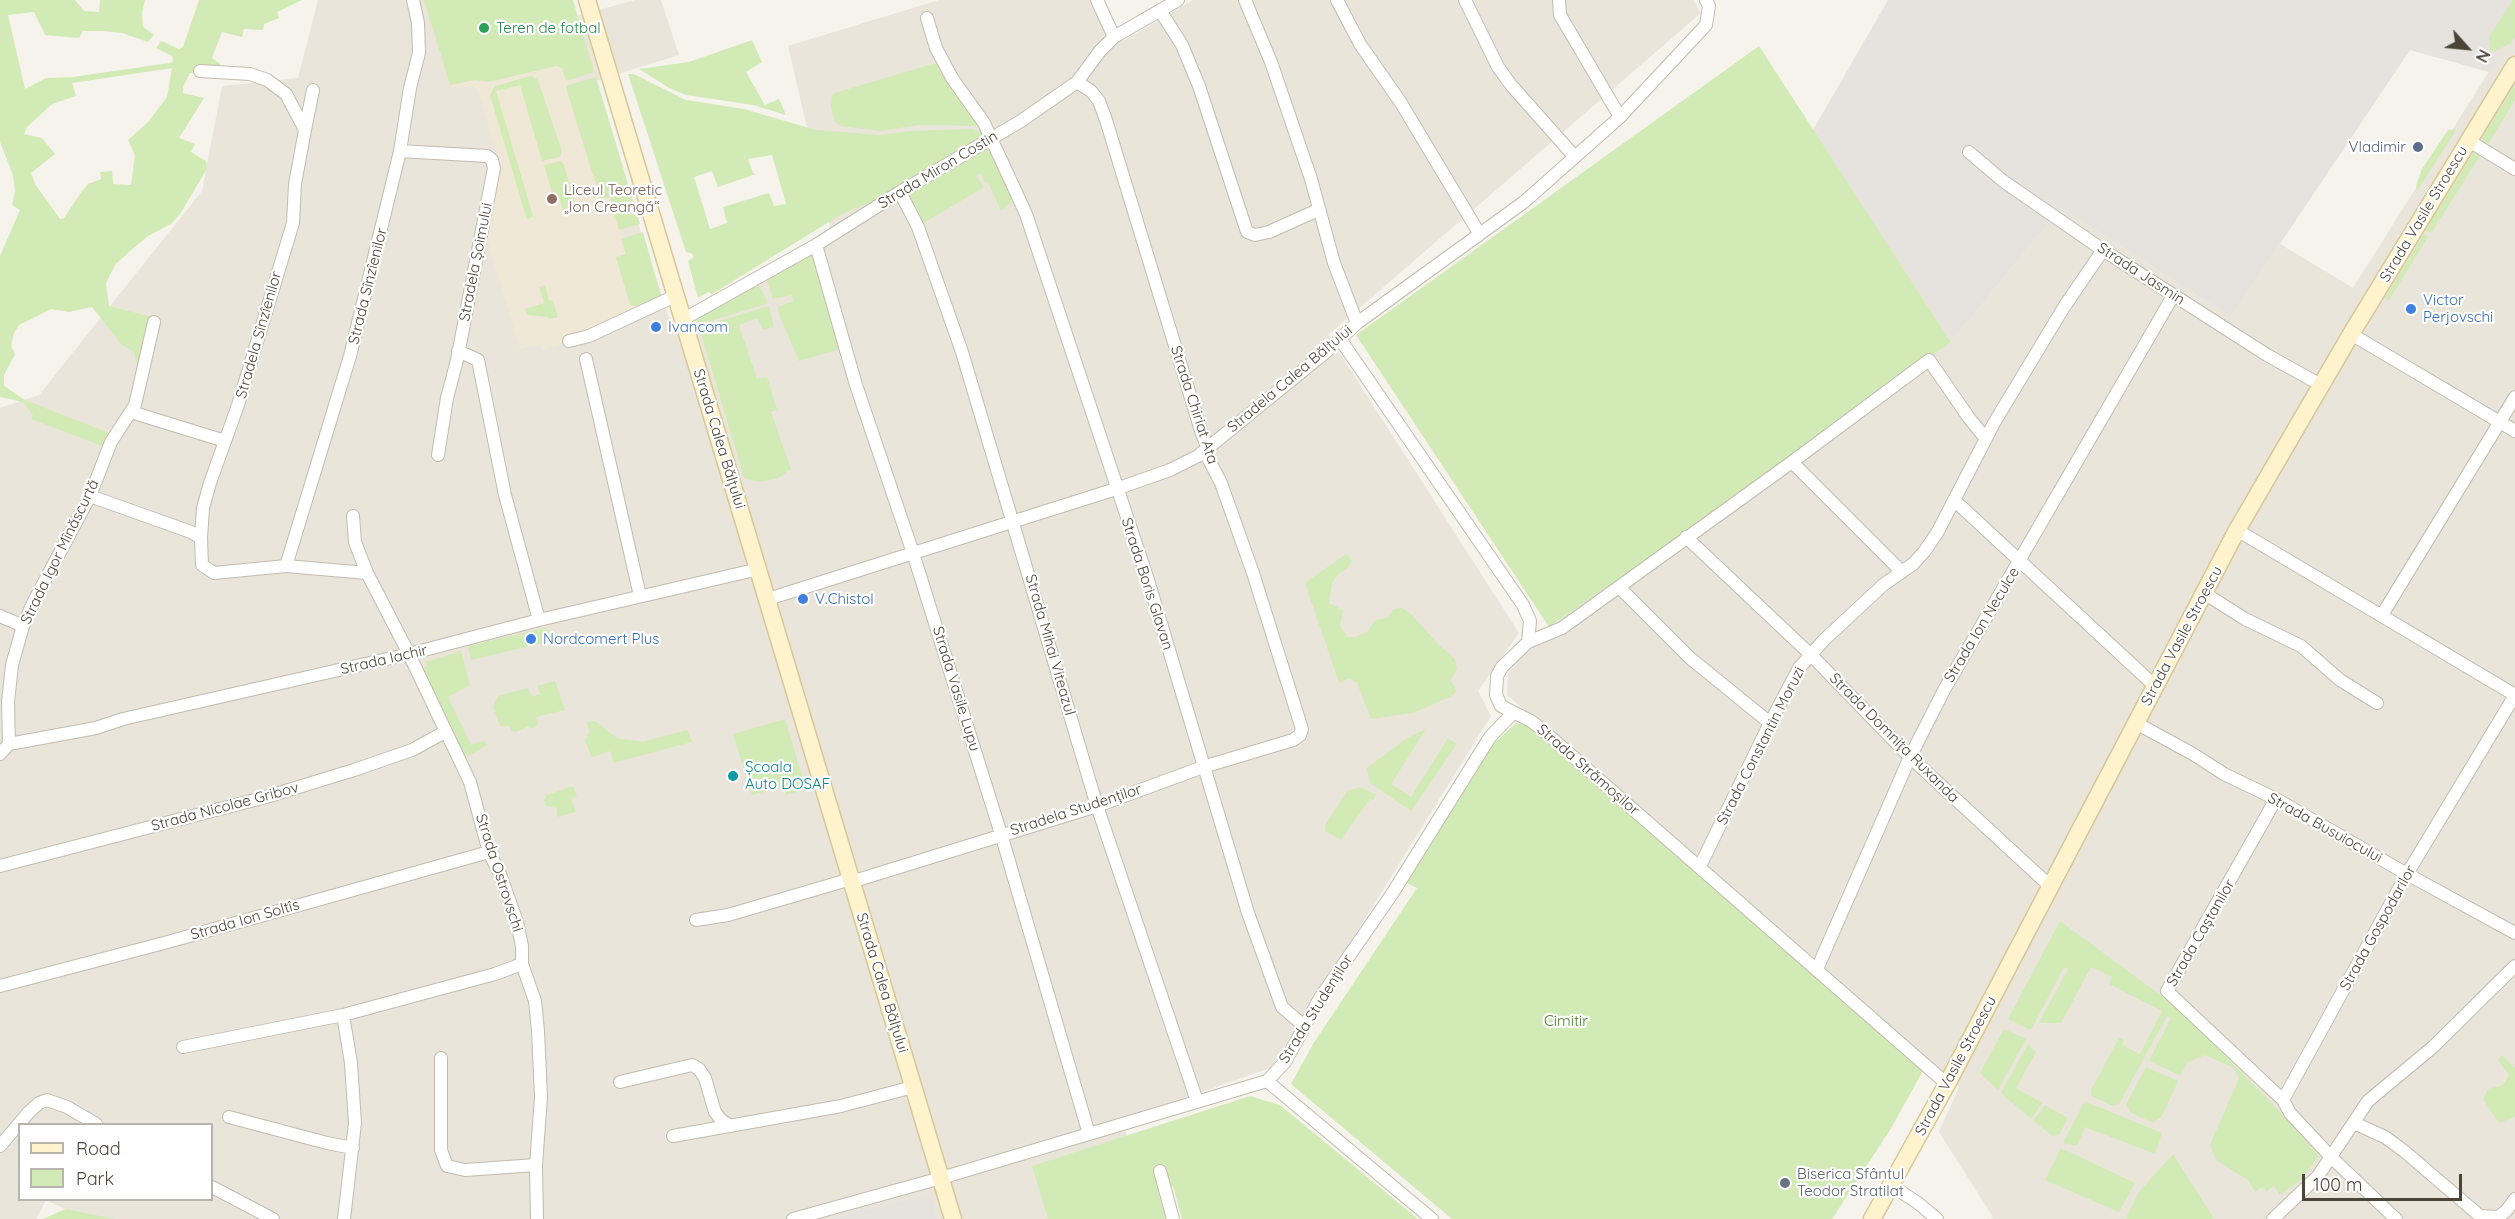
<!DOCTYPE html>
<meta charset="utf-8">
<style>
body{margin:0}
#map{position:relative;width:2515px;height:1219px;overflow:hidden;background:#f6f3ec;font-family:Quicksand,sans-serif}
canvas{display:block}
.legend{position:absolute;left:18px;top:1123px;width:195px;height:78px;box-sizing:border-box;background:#fff;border:2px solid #b7b4b0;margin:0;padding:8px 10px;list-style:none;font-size:18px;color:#4b4439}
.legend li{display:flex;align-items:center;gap:12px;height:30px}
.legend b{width:30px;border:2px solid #b7b4b0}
.north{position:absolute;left:2437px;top:18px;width:60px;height:60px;-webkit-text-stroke:4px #fff;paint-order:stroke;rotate:117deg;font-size:16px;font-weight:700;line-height:24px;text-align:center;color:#4b4439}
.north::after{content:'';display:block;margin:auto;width:21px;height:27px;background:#4b4439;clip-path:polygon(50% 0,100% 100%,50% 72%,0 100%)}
.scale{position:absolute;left:2302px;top:1174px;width:160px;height:27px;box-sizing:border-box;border:3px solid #4b4439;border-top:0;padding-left:8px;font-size:18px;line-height:21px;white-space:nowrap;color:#4b4439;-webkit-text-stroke:4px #fff;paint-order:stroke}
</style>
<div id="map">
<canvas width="2515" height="1219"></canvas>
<ul class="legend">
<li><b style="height:8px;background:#fff3cd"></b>Road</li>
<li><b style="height:16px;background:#d2eab5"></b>Park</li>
</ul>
<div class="north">N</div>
<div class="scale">100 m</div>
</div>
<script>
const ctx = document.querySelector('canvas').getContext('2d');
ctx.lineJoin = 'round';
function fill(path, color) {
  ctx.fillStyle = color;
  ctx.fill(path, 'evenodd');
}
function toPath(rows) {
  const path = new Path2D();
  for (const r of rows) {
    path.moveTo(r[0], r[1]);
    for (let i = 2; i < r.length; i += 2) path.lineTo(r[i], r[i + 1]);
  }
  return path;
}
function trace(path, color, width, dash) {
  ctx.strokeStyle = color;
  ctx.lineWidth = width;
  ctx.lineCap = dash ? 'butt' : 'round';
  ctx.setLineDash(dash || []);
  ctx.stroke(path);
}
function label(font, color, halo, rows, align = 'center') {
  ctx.font = font + ' Quicksand,sans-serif';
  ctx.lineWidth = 4.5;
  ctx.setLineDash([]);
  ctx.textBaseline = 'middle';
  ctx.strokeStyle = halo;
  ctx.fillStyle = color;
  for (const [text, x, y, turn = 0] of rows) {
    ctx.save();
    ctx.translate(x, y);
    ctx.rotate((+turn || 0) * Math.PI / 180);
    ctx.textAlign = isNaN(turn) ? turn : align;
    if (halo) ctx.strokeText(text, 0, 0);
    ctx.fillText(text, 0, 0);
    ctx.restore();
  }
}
fill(toPath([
 [318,0,568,0,573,17,635,0,661,0,679,55,592,82,674,333,833,240,788,46,939,0,1103,0,1123,41,1193,0,1693,0,1701,13,1328,335,1519,633,1478,691,1491,716,1273,1067,1122,1120,1152,1219,85,1219,46,1200,36,1219,0,1219,0,408,39,395,202,191,222,86,298,78],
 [20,1124,212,1124,212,1200,20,1200],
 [2515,30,2515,1219,1991,1219,1993,1217,1939,1132,1959,1087,1507,695,1508,673,1549,627,1951,342,2061,208,2231,317,2280,244,2353,288]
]), '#eae5da');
fill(toPath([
 [1888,0,2515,0,2515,30,2489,72,2410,50,2231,317,2061,208,1951,342,1813,130],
 [926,1195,931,1199,937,1219,828,1219]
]), '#e6e2dd');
fill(toPath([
 [424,0,552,0,642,304,626,315,569,342,543,350,542,344,520,349,485,233,500,173,499,164,478,89,473,86,453,89,450,85]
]), '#efe8d6');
fill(toPath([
 [0,0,75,0,84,11,99,12,100,0,145,0,142,13,143,27,154,35,148,42,122,33,102,31,83,31,79,38,45,35,34,12,8,15,25,89,46,78,73,77,170,63,173,61,172,56,156,48,161,41,179,49,183,47,199,0,302,0,277,12,279,18,264,24,263,30,244,29,242,37,222,32,212,58,220,64,220,75,190,73,183,87,183,93,204,98,179,138,195,144,191,152,206,161,207,169,180,214,171,224,148,236,131,250,115,265,106,283,109,306,152,317,147,364,136,363,134,352,122,345,92,307,69,312,51,309,19,325,14,333,11,346,15,354,4,375,4,386,25,400,109,433,102,446,31,419,33,415,23,402,0,397,0,256,20,210,12,205,15,191,13,175,0,142],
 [172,68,167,97,148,122,128,140,135,155,131,185,113,184,112,171,100,172,101,179,88,184,82,191,64,218,60,219,35,184,31,173,55,154,42,138,24,134,27,127,52,104,76,96,72,83],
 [424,0,573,0,594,72,566,81,562,68,556,66,489,82,475,80,450,85],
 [2513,0,2515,0,2515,37,2511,43,2495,51,2490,51,2489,37],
 [752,40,762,62,746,72,765,105,779,99,786,115,753,105,686,95,669,88,639,69,689,62],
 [1759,46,1951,342,1844,421,1549,627,1356,335],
 [932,64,937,64,943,68,982,126,920,125,879,131,841,126,835,122,831,107,832,96,835,93],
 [628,74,634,74,686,100,744,109,816,130,878,135,909,131,972,129,981,132,985,136,878,199,842,214,712,294,708,292,698,298,688,261,694,257,691,253,686,252],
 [772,155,786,204,774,206,769,193,723,207,727,223,710,229,694,177,712,171,718,187,756,174,753,173,748,159],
 [531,76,538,80,562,151,560,157,542,161,520,85,496,91,533,216,527,220,490,95,495,86],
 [596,77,640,224,619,230,610,197,600,198,566,88,568,85],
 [2515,85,2515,100,2488,144,2486,143,2483,141,2484,135],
 [2455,129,2456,130,2417,191,2416,185,2422,169,2448,130],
 [991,145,1013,195,1011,202,1001,211,988,182,985,183,981,173,976,176,984,187,922,224,907,194],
 [2477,151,2480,156,2431,233,2426,230,2474,152],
 [561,161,564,165,576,206,563,210,558,195,553,196,544,165],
 [643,232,661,296,637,306,630,305,616,257,626,254,621,239],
 [2424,234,2428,237,2389,300,2385,298],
 [810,255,815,257,843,348,799,361,778,312,778,307,793,301,792,295,773,299,766,278],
 [758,284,768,303,699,325,697,317],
 [545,285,549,301,553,300,558,317,549,319,548,317,527,315,525,309,544,303,539,287],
 [769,306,774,327,763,330,757,318,739,325,757,379,767,377,777,410,771,412,791,469,778,478,759,482,744,478,699,327],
 [1346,554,1352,560,1348,568,1338,574,1332,583,1329,603,1343,610,1340,626,1348,637,1355,637,1367,632,1375,620,1387,618,1394,609,1402,608,1411,614,1439,645,1455,659,1457,668,1450,681,1455,687,1456,691,1452,696,1413,713,1371,719,1357,683,1349,678,1339,683,1305,583],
 [545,628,550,632,552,641,471,660,468,646],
 [461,651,470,685,448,697,471,745,484,740,487,745,470,755,464,754,444,719,423,668,428,666,426,662],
 [555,681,565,710,536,717,538,725,531,729,529,726,516,732,511,731,510,726,500,726,493,707,498,696,528,688,532,697,540,694,537,686],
 [785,719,806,789,786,795,784,787,752,795,733,734],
 [595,721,617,738,643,742,687,730,692,742,613,763,611,751,592,757,585,741,590,731,586,722],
 [1516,723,1526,725,1923,1071,1890,1130,1832,1219,1452,1219,1291,1084,1313,1044,1417,888,1407,883,1486,751],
 [1426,729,1391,784,1411,797,1448,738,1457,744,1411,811,1370,783,1367,768,1407,738],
 [573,786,577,796,571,798,576,812,557,817,557,808,546,806,544,800,547,795],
 [1361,787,1376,795,1373,800,1370,799,1341,840,1325,831,1326,824,1347,791],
 [2060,921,2178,1008,2284,1116,2319,1156,2302,1179,2280,1195,2274,1186,2266,1192,2263,1186,2255,1192,2248,1180,2216,1160,2210,1145,2239,1078,2234,1068,2205,1055,2188,1062,2180,1076,2149,1061,2171,1018,2167,1016,2119,1104,2112,1106,2091,1096,2091,1090,2119,1038,2124,1040,2122,1045,2140,1054,2162,1011,2109,984,2112,977,2091,967,2061,1023,2039,1023,2068,969,2064,967,2031,1030,2008,1019],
 [2004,1029,2026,1039,1998,1090,1980,1073],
 [2028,1044,2036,1052,2016,1088,2042,1103,2031,1119,2001,1093],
 [2502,1055,2515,1068,2515,1117,2499,1123,2483,1099,2488,1089,2503,1085,2509,1075,2498,1060],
 [2146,1067,2178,1081,2162,1116,2153,1123,2130,1112,2126,1104],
 [1250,1096,1280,1105,1418,1219,1182,1219,1173,1186,1158,1191,1166,1219,1048,1219,1032,1166],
 [2089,1103,2162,1133,2155,1154,2085,1127,2077,1146,2063,1143,2083,1104],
 [2045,1105,2068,1118,2059,1135,2053,1136,2033,1121],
 [2061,1148,2135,1183,2119,1212,2045,1180],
 [2173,1154,2214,1219,2126,1219,2138,1193],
 [66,1209,114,1219,43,1219]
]), '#d2eab5');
const street = toPath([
 [1097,0,1114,37],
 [1245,0,1271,62,1311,179,1334,263,1357,323],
 [1337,0,1360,44,1401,103,1479,233],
 [1465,0,1498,67,1511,85,1574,156],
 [1559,0,1560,15,1620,117],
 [1161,12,1182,45,1199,86,1247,232,1255,235,1269,232,1318,210],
 [927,18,936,48,952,78,984,123,1026,214,1148,580,1248,913,1282,1007,1304,1026],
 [200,71,250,74,267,80,286,94,305,130,295,184,293,223,238,405,210,483,203,508,201,538],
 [305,130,313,90],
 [2469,141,2515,169],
 [400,151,487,156,492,160,494,168,457,360,447,398,438,455],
 [1969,152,2003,181,2103,250,2267,355,2321,385],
 [900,192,918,227,962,352,1097,806,1197,1101],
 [816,245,856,385,913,553,1001,834,1089,1134],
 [682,320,816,245,900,192,1021,121,1077,82,1100,51,1114,37,1178,0],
 [2351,334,2515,431],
 [1340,339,1523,605,1530,621,1528,642,1502,667,1497,676,1496,695,1501,706,1531,721,1539,727,1947,1084],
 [569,341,589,336,675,296],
 [458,351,478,360,505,495,539,620],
 [586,359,640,596],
 [131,412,225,441],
 [1792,462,1902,572],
 [90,496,191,532,201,538,202,565,214,573,286,566,367,573],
 [1954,500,2155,686],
 [353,516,355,542,367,573,409,654,470,782,489,852,500,874,517,922,522,946,522,964,535,1001,538,1031,541,1097,536,1165,537,1219],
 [2237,530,2515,695],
 [1686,537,1811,655,1910,757,2051,887],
 [286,566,350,356,400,151,410,88,419,53,418,23,413,0],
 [1619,587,1690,658,1770,723],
 [2204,593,2245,619,2301,646,2340,680,2377,703],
 [768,599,1116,489,1170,470,1198,456,1327,351,1357,323,1524,202,1620,117,1706,25,1709,6,1706,0],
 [2382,615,2515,397],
 [0,616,23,626],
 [1528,642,1562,628,1792,462,1929,360,1969,418,1986,439],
 [2136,723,2193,754,2224,774,2276,799,2407,874,2515,933],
 [9,744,96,728,123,719,409,654,539,620,759,569],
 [0,754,9,744,8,702,12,665,23,626,34,601,90,496,111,442,135,405,154,322],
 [2276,799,2167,991,2283,1100],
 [0,866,266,797,354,770,412,750,445,732],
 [1700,866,1770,723,1799,668,1824,640,1883,585,1913,564,1924,552,1937,533,1994,423,2064,307,2103,250],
 [851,882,1097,806,1203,767,1293,740,1300,735,1302,729,1253,573,1221,483,1207,456,1208,448,1202,434,1106,120,1099,101,1091,91,1077,82],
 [696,920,728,915,851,879],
 [1817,969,1910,757,1944,690,2173,296],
 [0,986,164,943,489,852],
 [343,1015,351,1063,355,1123,344,1219],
 [183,1047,343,1015,495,974,522,964],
 [441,1058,441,1150,447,1166,465,1170,536,1165],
 [1267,1081,1432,1219],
 [620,1082,692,1065,699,1069,705,1078,715,1112,721,1120,729,1125],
 [229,1117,327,1143,353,1148],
 [2354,1123,2385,1137,2404,1151,2480,1216,2498,1217,2506,1211,2515,1199],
 [673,1136,841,1106,913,1087],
 [0,1146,29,1112,39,1103,47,1100,67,1107,96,1124],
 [1160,1171,1173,1219],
 [1892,1186,1918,1203,1937,1219],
 [212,1187,273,1219],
 [793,1219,941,1178,1267,1081,1285,1062,1320,998,1392,894,1490,737,1513,713],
 [2273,1219,2318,1176,2368,1101,2433,1047,2515,966],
 [2396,1219,2331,1157,2290,1113,2283,1100,2407,874,2515,695]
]);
const secondary = toPath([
 [587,0,953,1219],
 [1872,1219,1947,1084,2237,530,2351,334,2515,65]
]);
trace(street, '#c2bbae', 14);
trace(secondary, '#d6c79b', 19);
trace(street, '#fff', 12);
trace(secondary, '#fff3cd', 16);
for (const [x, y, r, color] of [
 [484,28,6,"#2e9e5b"],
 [2418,147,6,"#5c6f8a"],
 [552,199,6,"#8d6e63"],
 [2411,309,6,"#3f7fe0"],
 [656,327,6,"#3f7fe0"],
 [803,599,6,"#3f7fe0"],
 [531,639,6,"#3f7fe0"],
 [733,776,6,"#0f9aa8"],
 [1785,1183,6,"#6b7280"]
]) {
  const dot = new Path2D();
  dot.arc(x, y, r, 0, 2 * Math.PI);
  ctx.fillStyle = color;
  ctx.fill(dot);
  trace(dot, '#fff', 2);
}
label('15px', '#27864d', '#fff', [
 ["Teren de fotbal",496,28]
], 'left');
label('15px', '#4e5e75', '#fff', [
 ["Vladimir",2406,147]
], 'right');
label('15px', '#4b4439', '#fff', [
 ["Strada Miron Costin",938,170,-31],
 ["Strada Vasile Stroescu",2424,214,-59],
 ["Stradela Șoimului",476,262,-79],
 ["Strada Jasmin",2141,274,33],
 ["Strada Sînzîenilor",368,286,-76],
 ["Stradela Sînzîenilor",259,335,-74],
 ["Stradela Calea Bălțului",1290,379,-40],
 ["Strada Chiriat Ata",1194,405,72],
 ["Strada Calea Bălțului",719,439,73],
 ["Strada Igor Mînăscurtă",60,552,-64],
 ["Strada Boris Glavan",1147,584,72],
 ["Strada Ion Neculce",1982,625,-59],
 ["Strada Vasile Stroescu",2182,636,-62],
 ["Strada Mihai Viteazul",1050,645,74],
 ["Strada Iachir",384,660,-13],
 ["Strada Vasile Lupu",956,689,73],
 ["Strada Domnița Ruxanda",1894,738,45],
 ["Strada Constantin Moruzi",1761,746,-63],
 ["Strada Strămoșilor",1588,770,41],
 ["Strada Nicolae Gribov",225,807,-15],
 ["Stradela Studenților",1076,810,-18],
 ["Strada Busuiocului",2325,828,29],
 ["Strada Ostrovschi",499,873,72],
 ["Strada Ion Soltîs",245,920,-16],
 ["Strada Gospodarilor",2378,928,-61],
 ["Strada Caștanilor",2201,933,-60],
 ["Strada Calea Bălțului",882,983,73],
 ["Strada Studenților",1316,1009,-58],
 ["Strada Vasile Stroescu",1956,1066,-62]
]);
label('15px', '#785e54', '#fff', [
 ["Liceul Teoretic",564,190],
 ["„Ion Creangă“",564,207]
], 'left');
label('15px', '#366cbe', '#fff', [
 ["Victor",2423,300],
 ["Perjovschi",2423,317],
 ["Ivancom",668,327],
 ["V.Chistol",815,599],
 ["Nordcomert Plus",543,639]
], 'left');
label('15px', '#0d838f', '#fff', [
 ["Școala",745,767],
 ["Auto DOSAF",745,784]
], 'left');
label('15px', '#4a7f2a', '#fff', [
 ["Cimitir",1566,1021]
]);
label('15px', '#5b616d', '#fff', [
 ["Biserica Sfântul",1797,1174],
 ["Teodor Stratilat",1797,1191]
], 'left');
</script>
